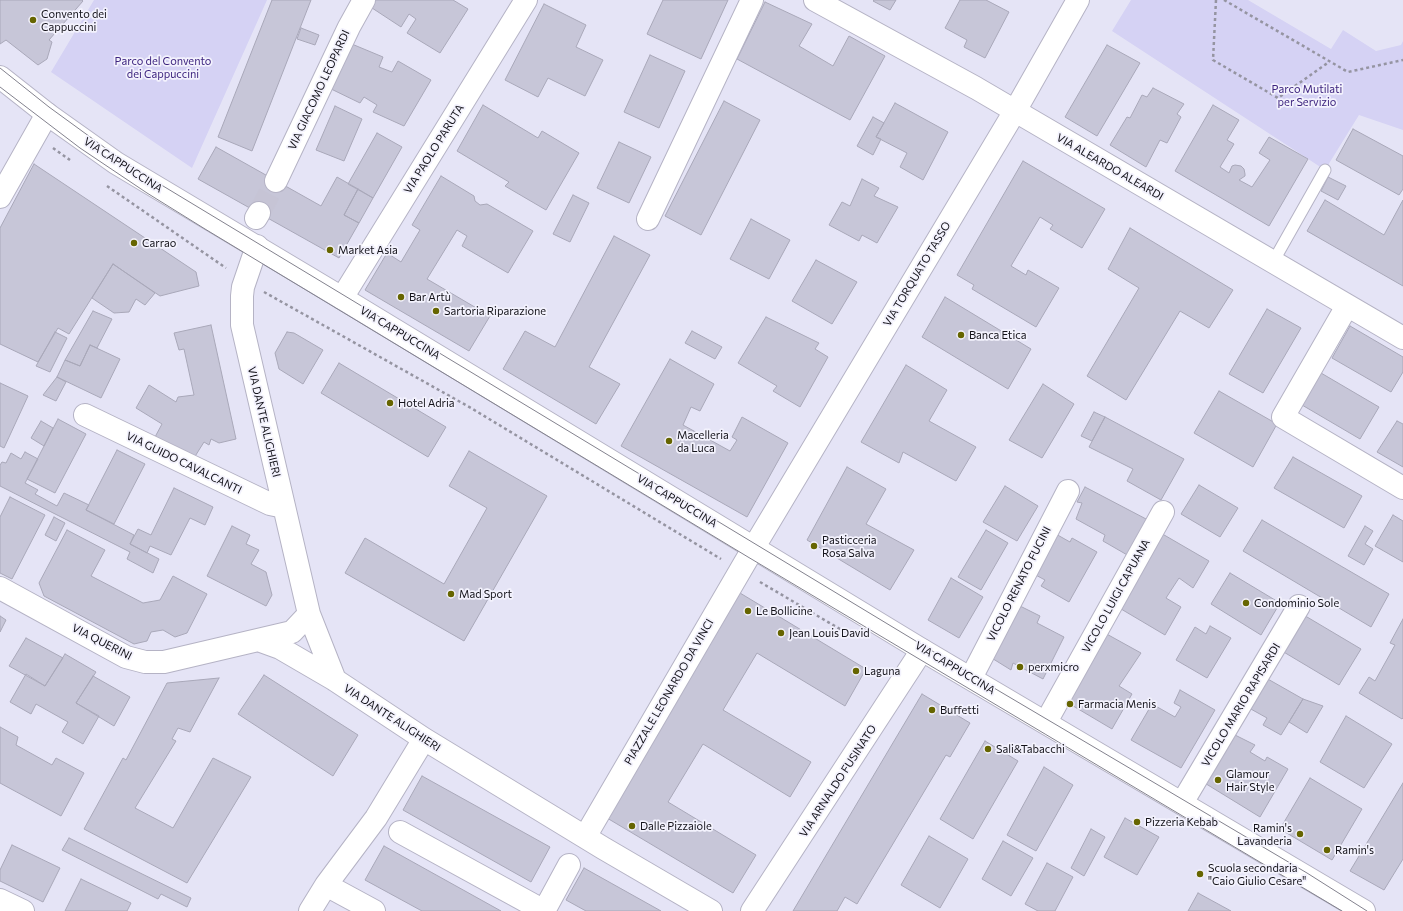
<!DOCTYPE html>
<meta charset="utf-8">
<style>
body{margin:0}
canvas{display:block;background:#e5e4f6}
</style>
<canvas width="1403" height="911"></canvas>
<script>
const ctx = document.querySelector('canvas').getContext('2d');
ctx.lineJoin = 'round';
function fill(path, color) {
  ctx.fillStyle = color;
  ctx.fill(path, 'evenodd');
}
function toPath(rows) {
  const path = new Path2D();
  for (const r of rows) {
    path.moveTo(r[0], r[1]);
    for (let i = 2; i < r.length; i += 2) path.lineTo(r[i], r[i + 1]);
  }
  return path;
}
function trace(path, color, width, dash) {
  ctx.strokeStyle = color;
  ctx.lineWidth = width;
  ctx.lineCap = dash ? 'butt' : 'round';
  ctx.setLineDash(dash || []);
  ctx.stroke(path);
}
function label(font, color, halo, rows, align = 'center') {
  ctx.font = font + ' Commissioner,sans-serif';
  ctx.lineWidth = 3.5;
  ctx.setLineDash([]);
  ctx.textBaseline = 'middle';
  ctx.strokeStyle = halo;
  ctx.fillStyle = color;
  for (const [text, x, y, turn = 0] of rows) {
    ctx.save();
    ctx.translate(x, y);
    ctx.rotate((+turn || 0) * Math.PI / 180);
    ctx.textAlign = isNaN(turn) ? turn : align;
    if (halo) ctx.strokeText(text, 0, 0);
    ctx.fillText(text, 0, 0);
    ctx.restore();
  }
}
fill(toPath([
 [94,0,267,0,192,168,51,72],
 [1131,0,1248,0,1331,49,1343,30,1376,51,1401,45,1403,41,1403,130,1359,115,1325,170,1112,31]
]), '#d5d2f4');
const building = toPath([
 [0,0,82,0,83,1,49,40,52,42,47,59,38,65,6,40,0,44,0,0],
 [272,0,311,0,252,151,218,137,272,0],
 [373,0,453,0,468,9,440,53,407,33,416,19,409,14,401,27,369,6,373,0],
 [663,0,728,0,701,59,647,34,663,0],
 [874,0,896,0,890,10,873,1,874,0],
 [960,0,986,0,1009,12,985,58,964,47,967,40,945,28,960,0],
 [765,2,812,24,799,46,833,66,849,36,885,56,850,120,737,59,765,2],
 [544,4,586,25,576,47,603,60,585,96,548,78,538,97,505,80,544,4],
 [301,28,319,35,315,45,297,39,301,28],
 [347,42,383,57,379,67,392,72,398,61,431,80,404,126,373,112,377,105,364,97,360,103,327,87,347,42],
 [1107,45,1140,63,1097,136,1065,117,1107,45],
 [650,55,685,71,659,128,624,112,650,55],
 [1153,88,1184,104,1177,114,1181,117,1167,143,1160,140,1146,167,1110,145,1127,117,1130,118,1142,95,1147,97,1153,88],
 [724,101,760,120,701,235,665,216,724,101],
 [895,103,948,132,923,180,900,167,907,153,876,137,895,103],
 [483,105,538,138,542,131,579,153,546,210,505,186,509,182,457,151,483,105],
 [1213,105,1239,120,1227,140,1234,144,1220,167,1229,173,1232,166,1235,165,1241,166,1244,169,1245,174,1245,176,1239,180,1252,187,1270,160,1259,153,1269,137,1308,159,1269,226,1175,171,1213,105],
 [335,106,362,119,344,161,316,150,335,106],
 [873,117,884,123,876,137,881,139,873,155,857,146,873,117],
 [1353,129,1403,156,1403,189,1399,195,1336,160,1353,129],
 [377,133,402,147,373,198,348,184,377,133],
 [619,142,651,157,629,203,597,188,619,142],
 [216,147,321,206,337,177,358,189,344,215,359,223,339,258,198,179,216,147],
 [1023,161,1105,209,1082,248,1050,229,1053,225,1040,217,1011,266,1026,275,1028,270,1059,288,1036,327,972,289,974,285,957,275,1023,161],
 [34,164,196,272,199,286,160,296,113,264,69,334,58,328,38,362,0,344,0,228,34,164],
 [441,176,474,196,475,201,480,205,487,204,533,231,508,273,462,246,467,236,457,230,427,279,490,316,469,351,365,290,387,253,401,262,420,230,412,225,441,176],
 [1328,177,1346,186,1338,200,1321,191,1328,177],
 [862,179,879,188,874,196,898,207,877,243,862,235,859,241,829,225,842,202,850,206,862,179],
 [358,189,373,198,359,223,344,215,358,189],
 [573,195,589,203,570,242,553,234,573,195],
 [1325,200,1384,235,1403,200,1403,286,1307,231,1325,200],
 [751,219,790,240,769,279,730,259,751,219],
 [1130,228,1233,290,1209,328,1180,311,1126,400,1087,376,1139,288,1108,269,1130,228],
 [614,236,650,255,589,367,620,384,596,424,503,369,525,331,555,347,614,236],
 [816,260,857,282,832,324,792,301,816,260],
 [113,264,155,293,145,305,136,299,129,312,114,313,92,298,113,264],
 [945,297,1031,349,1008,389,922,337,945,297],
 [1267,309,1301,328,1263,393,1229,374,1267,309],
 [93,311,112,319,97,348,90,345,80,366,65,360,93,311],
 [766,317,819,343,815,349,828,357,800,407,773,391,777,386,738,363,766,317],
 [211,325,236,439,219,443,211,439,209,445,204,442,194,458,155,437,162,424,136,408,149,385,176,402,178,397,194,395,184,349,179,350,174,333,211,325],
 [1350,326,1403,357,1403,372,1391,392,1332,358,1350,326],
 [692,331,722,347,715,359,685,343,692,331],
 [55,332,67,338,50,372,36,366,55,332],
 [287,332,294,333,323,350,303,384,279,369,275,353,287,332],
 [90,345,120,359,101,398,57,377,65,360,80,366,90,345],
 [670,359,714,384,700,411,691,407,683,425,730,451,737,440,732,437,742,417,788,443,747,517,621,446,670,359],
 [339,363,446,427,428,457,321,393,339,363],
 [906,365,947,390,929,421,976,447,956,481,903,452,899,463,861,442,906,365],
 [1321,373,1379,407,1360,439,1302,405,1321,373],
 [57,377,66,382,56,401,43,395,57,377],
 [0,383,28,396,4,448,0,446,0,383],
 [1043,384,1074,404,1042,458,1009,440,1043,384],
 [1219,391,1277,424,1253,467,1194,433,1219,391],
 [1094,412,1105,417,1092,441,1081,436,1094,412],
 [1105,417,1184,459,1161,500,1127,481,1133,469,1089,447,1105,417],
 [58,419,86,434,55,493,27,479,58,419],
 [41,421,53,428,44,446,31,438,41,421],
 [1397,421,1403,424,1403,467,1377,452,1397,421],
 [117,450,145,464,114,524,86,510,117,450],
 [469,451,547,496,464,641,345,573,365,538,444,584,487,508,449,486,469,451],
 [25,452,38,459,25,483,38,490,35,494,57,506,64,493,89,505,86,510,134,535,130,544,159,559,153,573,127,559,130,552,0,486,0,465,2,462,6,463,11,453,21,459,25,452],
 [1293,457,1362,496,1344,528,1274,488,1293,457],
 [847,467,886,489,866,524,914,550,890,590,807,540,847,467],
 [1199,485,1238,508,1220,537,1181,514,1199,485],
 [1005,486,1038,506,1017,541,983,522,1005,486],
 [1085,487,1148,520,1129,556,1103,541,1105,535,1076,519,1082,503,1077,502,1085,487],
 [174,488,213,507,205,525,190,518,171,555,150,546,147,553,130,544,138,529,151,535,174,488],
 [10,497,45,515,12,579,0,573,0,517,10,497],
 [1393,515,1403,521,1403,562,1375,546,1393,515],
 [54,517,65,523,56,541,45,535,54,517],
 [1262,520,1389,594,1371,627,1243,551,1262,520],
 [232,526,250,535,246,544,259,550,251,564,266,572,272,595,266,606,207,576,232,526],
 [1365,526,1373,531,1365,544,1373,549,1364,565,1348,556,1365,526],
 [67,530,105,550,91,576,143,603,160,600,173,576,207,594,187,633,175,637,163,630,151,632,147,641,134,644,44,596,39,583,67,530],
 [986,530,1008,543,981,590,958,577,986,530],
 [1159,532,1209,561,1193,588,1179,578,1166,598,1181,607,1165,635,1116,606,1159,532],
 [1054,533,1070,542,1072,538,1097,552,1069,602,1041,586,1045,580,1032,573,1054,533],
 [1230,573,1280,603,1261,635,1211,604,1230,573],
 [951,578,983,597,959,638,928,620,951,578],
 [740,593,866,669,845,706,757,653,723,710,811,762,790,797,703,744,668,802,756,855,733,893,607,818,740,593],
 [1018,605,1040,616,1037,623,1064,637,1043,679,1013,663,1011,670,990,657,1018,605],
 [1302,614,1361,649,1339,685,1282,651,1302,614],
 [0,616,6,620,0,632,0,616],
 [1403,619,1403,718,1402,719,1359,693,1369,677,1375,681,1395,645,1390,643,1403,619],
 [1210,626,1231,638,1207,678,1176,660,1195,627,1206,634,1210,626],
 [1103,632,1141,653,1119,686,1132,694,1112,729,1063,700,1103,632],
 [26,638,63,658,45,686,9,666,26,638],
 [65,654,96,672,76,703,99,716,83,744,62,732,68,722,36,704,31,714,10,702,26,674,45,686,65,654],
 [264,675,358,735,333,776,238,714,264,675],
 [93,676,130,697,114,726,76,703,93,676],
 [219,678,190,732,178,728,172,739,176,741,135,808,173,828,213,758,251,777,187,883,84,829,123,758,126,760,167,683,219,678],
 [1266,678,1303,699,1281,735,1263,725,1267,718,1249,708,1266,678],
 [1180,690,1215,710,1181,768,1131,740,1152,704,1175,717,1181,707,1174,703,1180,690],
 [922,694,970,723,950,757,946,755,857,904,845,897,837,911,793,911,922,694],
 [1303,699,1323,706,1307,733,1289,722,1303,699],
 [1346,716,1392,744,1364,788,1320,762,1346,716],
 [0,727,18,737,16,745,52,765,56,758,84,773,61,816,0,783,0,727],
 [1233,734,1255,745,1250,752,1265,761,1267,757,1288,769,1260,817,1203,782,1233,734],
 [985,741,1018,761,973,839,940,819,985,741],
 [1044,767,1073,785,1036,851,1007,835,1044,767],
 [422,776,550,847,531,882,403,810,422,776],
 [1310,778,1362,809,1332,860,1280,829,1310,778],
 [1403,783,1403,859,1384,890,1350,871,1403,783],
 [1125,818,1159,837,1137,875,1104,857,1125,818],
 [1091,829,1105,837,1084,876,1071,868,1091,829],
 [929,836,968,859,940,908,901,885,929,836],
 [69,838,191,898,187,907,161,894,158,899,62,850,69,838],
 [1003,841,1033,858,1011,896,982,879,1003,841],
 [12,845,60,868,43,902,0,881,0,870,12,845],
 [384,846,501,911,422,911,365,880,384,846],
 [1047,863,1073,877,1055,911,1038,911,1025,904,1047,863],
 [584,868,661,911,586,911,566,900,584,868],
 [81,879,131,903,127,911,65,911,81,879],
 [1198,893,1231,911,1188,911,1198,893]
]);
fill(building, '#c7c6d8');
trace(building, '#a9a8b9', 1);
trace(toPath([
 [259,213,276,181]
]), '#c6c4d5', 22, [22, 11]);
const lane = toPath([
 [1273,262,1325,170]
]);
const street = toPath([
 [815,0,976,88,1403,338],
 [276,181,349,27,364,0],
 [0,197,47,114],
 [256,218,259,213],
 [648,219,752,0],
 [257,246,243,287,242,296,242,325,309,614,335,680],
 [342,298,526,0],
 [1347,306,1283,417,1403,488],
 [85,415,270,504,284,507],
 [0,588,126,657,145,662,164,662,292,632,309,614],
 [258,640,280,648,335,680,424,739,603,848,711,911],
 [971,678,1068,491],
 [1046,722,1163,512],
 [1182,803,1299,606],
 [400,832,544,911],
 [585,837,754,547,1015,111,1078,0],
 [326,885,374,911],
 [0,900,23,911],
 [310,911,326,885,376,818,424,739],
 [544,911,569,865],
 [752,911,922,650]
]);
const secondary = toPath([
 [0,77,47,114,116,163,342,298,922,650,1364,911]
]);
trace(lane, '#b5b3c5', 13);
trace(street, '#b5b3c5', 24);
trace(secondary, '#b5b3c5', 24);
trace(toPath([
 [1216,0,1213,60,1278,98,1329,62],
 [1224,0,1348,72,1403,60],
 [53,148,70,160],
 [107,186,226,268],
 [264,292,471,408,721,559],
 [760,582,850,635]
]), '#9594a1', 2.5, [3, 3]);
trace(lane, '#fff', 11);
trace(street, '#fff', 22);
trace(secondary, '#fff', 22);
trace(toPath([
 [0,68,49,107,130,166,972,675,1307,873,1367,911],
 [0,87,80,148,147,193,205,229,748,557,1342,911]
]), '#83828e', 1);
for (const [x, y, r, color] of [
 [33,20,4,"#666500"],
 [134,243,4,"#666500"],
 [330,250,4,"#666500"],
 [401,297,4,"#666500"],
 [436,311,4,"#666500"],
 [961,335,4,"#666500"],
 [390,403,4,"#666500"],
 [669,441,4,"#666500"],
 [814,546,4,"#666500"],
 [451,594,4,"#666500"],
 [1246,603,4,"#666500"],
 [748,611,4,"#666500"],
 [781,633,4,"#666500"],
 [1020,667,4,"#666500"],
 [856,671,4,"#666500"],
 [1070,704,4,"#666500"],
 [932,710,4,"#666500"],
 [988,749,4,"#666500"],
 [1218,780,4,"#666500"],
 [1137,822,4,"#666500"],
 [632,826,4,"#666500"],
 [1300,834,4,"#666500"],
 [1327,850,4,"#666500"],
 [1200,874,4,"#666500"]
]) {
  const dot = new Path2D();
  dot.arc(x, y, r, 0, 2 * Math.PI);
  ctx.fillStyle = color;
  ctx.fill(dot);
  trace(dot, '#f3f2fd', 1.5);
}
label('11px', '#131219', '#f3f2fd', [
 ["Convento dei",41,14],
 ["Cappuccini",41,27],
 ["Carrao",142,243],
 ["Market Asia",338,250],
 ["Bar Artù",409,297],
 ["Sartoria Riparazione",444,311],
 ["Banca Etica",969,335],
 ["Hotel Adria",398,403],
 ["Macelleria",677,435],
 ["da Luca",677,448],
 ["Pasticceria",822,540],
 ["Rosa Salva",822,553],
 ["Mad Sport",459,594],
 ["Condominio Sole",1254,603],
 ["Le Bollicine",756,611],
 ["Jean Louis David",789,633],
 ["perxmicro",1028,667],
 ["Laguna",864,671],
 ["Farmacia Menis",1078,704],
 ["Buffetti",940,710],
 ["Sali&Tabacchi",996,749],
 ["Glamour",1226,774],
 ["Hair Style",1226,787],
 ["Pizzeria Kebab",1145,822],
 ["Dalle Pizzaiole",640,826],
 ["Ramin's",1292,828,"right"],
 ["Lavanderia",1292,841,"right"],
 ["Ramin's",1335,850],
 ["Scuola secondaria",1208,868],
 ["\"Caio Giulio Cesare\"",1208,881]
], 'left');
label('11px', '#3c237e', '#f3f2fd', [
 ["Parco del Convento",163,61],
 ["dei Cappuccini",163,74],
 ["Parco Mutilati",1307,89],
 ["per Servizio",1307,102]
]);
label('11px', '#131219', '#f3f2fd', [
 ["VIA GIACOMO LEOPARDI",319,90,-65],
 ["VIA PAOLO PARUTA",434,149,-58],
 ["VIA CAPPUCCINA",123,165,33],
 ["VIA ALEARDO ALEARDI",1110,167,30],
 ["VIA TORQUATO TASSO",917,274,-59],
 ["VIA CAPPUCCINA",400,333,31],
 ["VIA DANTE ALIGHIERI",264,422,77],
 ["VIA GUIDO CAVALCANTI",184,463,26],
 ["VIA CAPPUCCINA",677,501,31],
 ["VICOLO RENATO FUCINI",1019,584,-63],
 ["VICOLO LUIGI CAPUANA",1116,596,-61],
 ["VIA QUERINI",102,642,27],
 ["VIA CAPPUCCINA",955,668,31],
 ["PIAZZALE LEONARDO DA VINCI",669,692,-60],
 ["VICOLO MARIO RAPISARDI",1241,705,-59],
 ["VIA DANTE ALIGHIERI",392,718,33],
 ["VIA ARNALDO FUSINATO",838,781,-57]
]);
</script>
